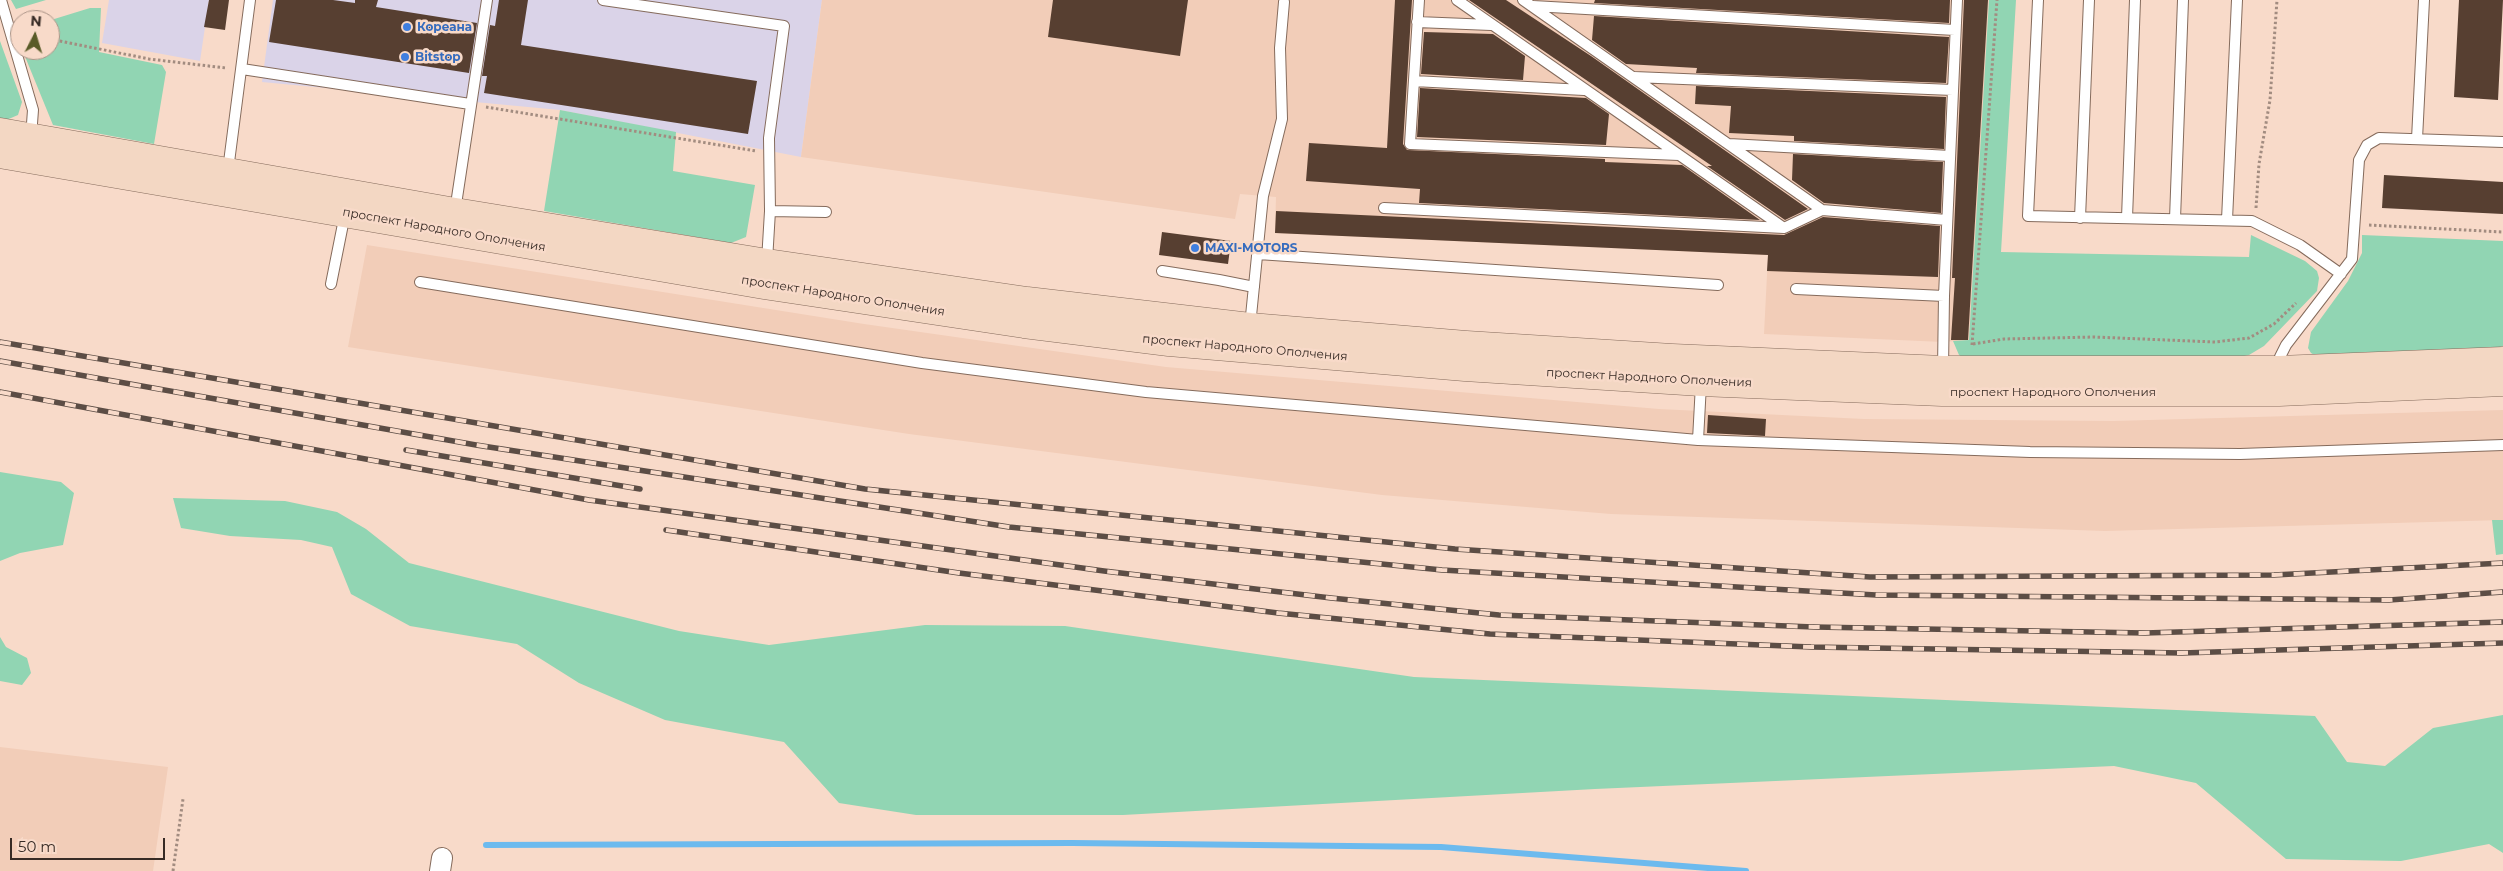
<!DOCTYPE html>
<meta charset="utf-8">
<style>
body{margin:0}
#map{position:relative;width:2503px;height:871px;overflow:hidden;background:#f8dac9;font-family:Montserrat,sans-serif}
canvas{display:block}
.north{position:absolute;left:10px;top:10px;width:50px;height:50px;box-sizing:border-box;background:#f8dac9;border:1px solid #ab9487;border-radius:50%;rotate:5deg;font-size:14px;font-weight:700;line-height:20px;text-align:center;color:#372b25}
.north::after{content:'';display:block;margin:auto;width:18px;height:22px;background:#595b28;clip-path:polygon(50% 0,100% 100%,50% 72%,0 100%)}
.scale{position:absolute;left:10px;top:838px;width:155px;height:22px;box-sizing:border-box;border:2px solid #372b25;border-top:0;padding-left:6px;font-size:15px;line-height:18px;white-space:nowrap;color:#372b25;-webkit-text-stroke:4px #f8dac9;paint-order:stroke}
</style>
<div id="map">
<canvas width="2503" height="871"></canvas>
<div class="north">N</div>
<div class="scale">50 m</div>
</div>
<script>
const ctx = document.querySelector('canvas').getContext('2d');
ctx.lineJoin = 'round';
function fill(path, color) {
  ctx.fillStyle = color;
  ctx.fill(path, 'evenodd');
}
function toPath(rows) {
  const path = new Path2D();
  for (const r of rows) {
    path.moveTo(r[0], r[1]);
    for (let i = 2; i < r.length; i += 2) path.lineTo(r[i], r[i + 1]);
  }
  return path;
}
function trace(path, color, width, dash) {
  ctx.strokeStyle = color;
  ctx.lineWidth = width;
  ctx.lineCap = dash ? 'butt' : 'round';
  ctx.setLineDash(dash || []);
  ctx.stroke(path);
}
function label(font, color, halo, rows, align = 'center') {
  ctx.font = font + ' Montserrat,sans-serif';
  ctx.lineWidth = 5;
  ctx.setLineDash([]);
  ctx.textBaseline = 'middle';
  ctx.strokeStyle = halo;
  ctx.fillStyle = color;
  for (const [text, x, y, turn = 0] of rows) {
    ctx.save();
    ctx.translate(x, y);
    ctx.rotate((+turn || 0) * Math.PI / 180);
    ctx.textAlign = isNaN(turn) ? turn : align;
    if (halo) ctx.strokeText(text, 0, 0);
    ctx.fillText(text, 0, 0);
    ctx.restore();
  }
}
fill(toPath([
 [109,0,209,0,200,61,102,43],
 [273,0,822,0,801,157,560,110,262,82]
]), '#dad3e8');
fill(toPath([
 [822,0,1989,0,1969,340,1943,342,1764,334,1768,255,1275,233,1276,197,1240,194,1235,219,801,157],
 [367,245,864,324,1166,367,1659,409,1864,419,2114,421,2503,410,2503,520,2105,531,1611,514,1382,495,909,434,348,347],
 [0,747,168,767,153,871,0,871]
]), '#f2cdb8');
fill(toPath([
 [11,0,46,0,16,9],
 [1989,0,2016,0,2001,252,2249,257,2251,235,2305,261,2317,271,2319,278,2317,291,2264,346,2249,355,2235,358,1966,360,1959,355,1953,341,1969,340],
 [90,8,101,8,99,52,162,65,166,72,154,144,53,125,24,54,28,50,50,50,51,20],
 [0,41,22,102,18,115,4,121,0,120],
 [560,110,676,132,673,171,755,185,746,237,731,243,544,211],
 [2362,235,2503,241,2503,346,2493,350,2318,357,2311,353,2308,348,2311,332,2348,281,2362,253],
 [0,472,61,482,74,493,63,545,20,553,0,561],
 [173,498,285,501,337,512,366,529,409,563,679,631,769,645,925,625,1065,626,1414,677,2315,716,2347,762,2385,766,2433,728,2503,715,2503,853,2489,844,2401,861,2286,859,2196,783,2114,766,1595,789,1123,815,916,815,839,803,784,742,665,720,579,683,517,644,410,626,351,594,332,547,301,540,230,536,181,528],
 [2492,520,2503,520,2503,554,2496,555],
 [0,637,6,647,27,658,31,673,22,685,0,681]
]), '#91d5b3');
trace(toPath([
 [486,845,1072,843,1441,847,1746,871]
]), '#6cbaee', 6);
fill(toPath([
 [209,0,229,0,225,30,204,27],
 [276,0,333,0,355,3,355,0,378,0,376,7,477,23,469,73,269,42],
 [499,0,528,0,521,45,757,81,748,134,484,93,487,76,482,76,490,25,495,26],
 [1053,0,1188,0,1180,56,1048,37],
 [1395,0,1412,0,1403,144,1407,150,1605,159,1605,162,1682,165,1760,220,1419,203,1420,189,1306,181,1309,143,1387,148],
 [1469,0,1506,0,1591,56,1808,209,1785,220,1707,166,1712,166],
 [1595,0,1950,0,1949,23,1594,3],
 [1964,0,1988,0,1968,340,1951,340,1955,278,1952,278],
 [2459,0,2503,0,2498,100,2454,97],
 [1594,16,1949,37,1946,83,1696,73,1697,68,1626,64,1592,40],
 [1424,32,1493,34,1525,56,1523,80,1421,74],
 [1696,86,1946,97,1944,149,1794,141,1794,136,1729,133,1731,106,1695,104],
 [1420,88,1586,98,1609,114,1606,145,1417,137],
 [1793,154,1943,162,1941,213,1824,203,1792,180],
 [2384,175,2503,182,2503,214,2382,208],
 [1276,211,1784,235,1823,217,1940,226,1938,277,1767,271,1768,255,1275,233],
 [1162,232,1231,241,1228,264,1159,255],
 [1708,415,1766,419,1765,436,1707,433]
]), '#573f31');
const lane = toPath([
 [1,0,33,110,31,137],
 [603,0,784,26,769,138,770,211,767,261],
 [1419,0,1410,144,1679,155],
 [1457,0,1784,228],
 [1523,0,1822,210,1947,220],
 [2038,0,2028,216,2252,221,2300,245,2341,274],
 [1533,6,1955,30],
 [1417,22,1491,25],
 [242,69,470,104],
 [1634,77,1953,90],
 [1414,81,1584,90],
 [2417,139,2424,0],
 [1729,144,1950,156],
 [228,170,250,0],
 [1384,208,1784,228,1822,210],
 [455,211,487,0],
 [770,211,826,212],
 [2080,218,2089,0],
 [2127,218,2135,0],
 [2175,219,2183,0],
 [2227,220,2237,0],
 [1258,254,1718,285],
 [1162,271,1219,280,1254,287],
 [420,282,922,363,1146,392,1698,440,2030,452,2240,454,2503,445],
 [331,284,345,214],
 [1796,289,1944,296,1943,369],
 [1944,296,1957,0],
 [1250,326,1263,196,1282,119,1280,48,1284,2],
 [2279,369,2280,357,2286,345,2352,259,2359,160,2367,145,2379,138,2503,142],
 [1698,440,1701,384]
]);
const street = toPath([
 [440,871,442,858]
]);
const secondary = toPath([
 [0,132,455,212,767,263,1027,301,1250,327,1466,345,1672,358,1943,370,2279,370,2503,361],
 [0,154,764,285,1024,324,1169,342,1465,367,1701,382,1942,392,2279,392,2503,382]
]);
trace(lane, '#856b5c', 12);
trace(street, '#856b5c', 22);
trace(secondary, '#856b5c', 29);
trace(toPath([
 [50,39,149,59,226,68],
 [486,107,756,151],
 [2256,208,2259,164,2270,100,2277,0],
 [2369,225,2503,232],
 [1973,344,2004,339,2094,337,2215,342,2249,338,2274,324,2296,303],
 [1972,345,1997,0],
 [173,871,183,799]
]), '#a28c80', 3, [2.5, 2.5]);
trace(lane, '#fff', 10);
trace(street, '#fff', 20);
trace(secondary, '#f3d7c3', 28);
const rail = toPath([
 [0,342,865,489,1455,549,1870,577,2274,575,2503,563],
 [0,361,476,445,1009,527,1442,570,1876,595,2389,600,2503,592],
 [0,392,589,500,1104,571,1331,598,1499,615,1814,627,2145,633,2503,622],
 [406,450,640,489],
 [666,530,959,573,1278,613,1490,634,1811,647,2182,653,2503,643]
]);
trace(rail, '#5c4d45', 5.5);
trace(rail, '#f8dac9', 4, [11]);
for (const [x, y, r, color] of [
 [407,27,5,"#3f7fe0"],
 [405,57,5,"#3f7fe0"],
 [1195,248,5,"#3f7fe0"]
]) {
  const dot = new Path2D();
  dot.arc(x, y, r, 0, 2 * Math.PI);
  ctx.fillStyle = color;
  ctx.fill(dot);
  trace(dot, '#f8dac9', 2);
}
label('bold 12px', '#366cbe', '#f8dac9', [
 ["Кореана",417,27],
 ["Bitstop",415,57],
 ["MAXI-MOTORS",1205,248]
], 'left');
label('12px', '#372b25', '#f8dac9', [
 ["проспект Народного Ополчения",444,230,10],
 ["проспект Народного Ополчения",843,296,9],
 ["проспект Народного Ополчения",1245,348,5],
 ["проспект Народного Ополчения",1649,378,3],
 ["проспект Народного Ополчения",2053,392]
]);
</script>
